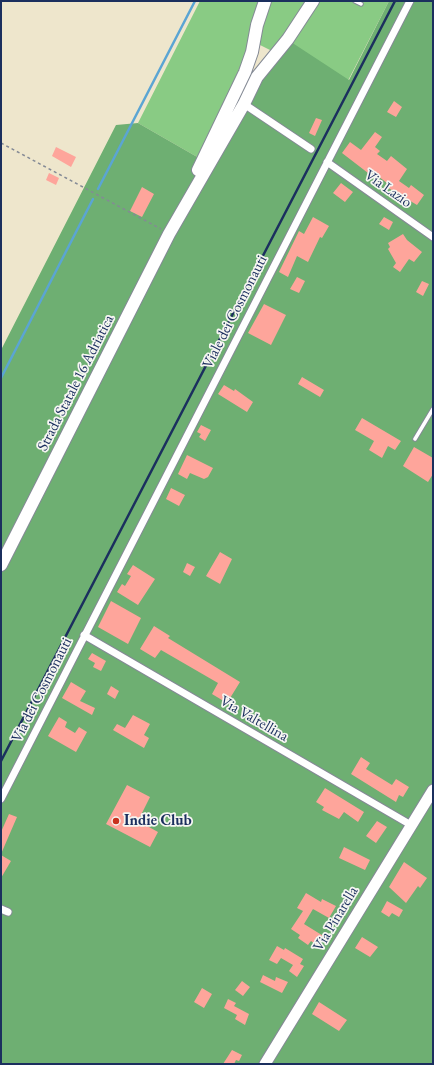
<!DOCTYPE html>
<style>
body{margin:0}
#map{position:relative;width:434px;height:1065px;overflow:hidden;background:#eee6cc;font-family:"EB Garamond",serif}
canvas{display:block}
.frame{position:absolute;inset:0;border:2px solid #1b2f5e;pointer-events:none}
</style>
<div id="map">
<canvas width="434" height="1065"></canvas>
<div class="frame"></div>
</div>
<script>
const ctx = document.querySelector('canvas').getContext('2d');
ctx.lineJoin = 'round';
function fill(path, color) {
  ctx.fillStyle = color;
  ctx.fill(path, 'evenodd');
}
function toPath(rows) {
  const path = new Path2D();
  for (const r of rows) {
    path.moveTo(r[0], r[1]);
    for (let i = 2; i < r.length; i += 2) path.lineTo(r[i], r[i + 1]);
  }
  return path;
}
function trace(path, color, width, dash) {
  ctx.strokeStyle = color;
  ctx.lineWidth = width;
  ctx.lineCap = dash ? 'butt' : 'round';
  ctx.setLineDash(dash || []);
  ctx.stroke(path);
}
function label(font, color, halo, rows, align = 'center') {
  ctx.font = font + ' "EB Garamond",serif';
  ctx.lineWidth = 3.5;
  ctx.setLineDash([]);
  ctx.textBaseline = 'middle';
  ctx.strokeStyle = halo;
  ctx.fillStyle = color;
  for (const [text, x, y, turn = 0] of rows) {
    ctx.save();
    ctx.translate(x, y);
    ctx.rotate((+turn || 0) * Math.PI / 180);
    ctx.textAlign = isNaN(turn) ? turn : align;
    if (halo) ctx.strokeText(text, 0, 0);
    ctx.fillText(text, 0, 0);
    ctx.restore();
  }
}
fill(toPath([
 [200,1,261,1,245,56,199,158,138,123],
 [270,1,307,1,292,27,272,51,258,44,263,19],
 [318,1,389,1,337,102,263,74]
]), '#89cb84');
fill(toPath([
 [389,1,433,1,433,1064,1,1064,1,350,116,125,138,123,199,158,291,42,349,80]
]), '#6eaf72');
trace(toPath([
 [98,189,195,1],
 [1,378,93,199]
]), '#5ba5d3', 2.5);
fill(toPath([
 [394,101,402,107,396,117,387,112],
 [316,118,322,120,315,136,309,133],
 [375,132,382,137,375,147,380,151,377,154,387,161,391,156,407,169,399,181,409,188,411,185,424,195,417,205,385,186,387,183,370,170,368,173,342,153,350,142,361,150],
 [56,147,76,157,71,167,52,156],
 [49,173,59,178,56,185,46,180],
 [341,183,353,192,345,202,333,193],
 [142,187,154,194,142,217,130,211],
 [313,217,329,226,322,238,320,237,308,262,297,256,288,277,279,272,299,231,304,234],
 [384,217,393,222,389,230,379,224],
 [403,234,407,240,422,252,414,262,409,259,400,272,393,267,396,263,388,249,390,247,388,243],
 [297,277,305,281,299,293,290,289],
 [422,281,429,284,423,296,416,292],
 [264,304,286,315,271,345,248,333],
 [302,377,324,390,320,397,298,384],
 [224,385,234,391,235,389,253,402,247,412,218,394],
 [362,418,401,441,395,450,388,446,382,458,369,450,374,441,355,430],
 [201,425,211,430,205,441,199,437,201,434,197,432],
 [414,447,433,458,433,474,428,482,403,466],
 [187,455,213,468,208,477,204,479,190,473,187,479,178,474],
 [171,488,185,495,179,506,166,499],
 [220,552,232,559,220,584,206,576],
 [187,563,195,567,190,576,183,572],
 [133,565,155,579,138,605,117,592,122,584,125,586,131,576,127,574],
 [111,601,141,618,128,644,98,627],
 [154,626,170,636,168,638,240,682,227,703,212,694,218,683,161,650,155,658,140,649],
 [92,653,106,661,101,671,93,667,95,663,88,659],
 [71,682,86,691,80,701,95,708,92,715,62,698],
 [111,686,119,691,115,699,107,694],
 [133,715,150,724,144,735,149,738,144,748,113,730,117,724,125,728],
 [59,717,67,722,65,727,75,733,79,727,87,732,76,752,48,736],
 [361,757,370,763,366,769,392,785,396,779,409,787,403,797,399,795,396,802,351,774],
 [127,785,150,797,138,821,158,832,150,847,106,824],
 [325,788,364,812,358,822,344,812,339,819,322,810,324,807,316,802],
 [9,814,17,817,1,854,1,832],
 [377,821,387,827,376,843,366,836],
 [344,847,370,860,365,870,339,858],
 [1,855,11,861,1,878],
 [404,862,427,878,420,888,418,886,406,903,389,887],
 [306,893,321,902,322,899,336,906,329,918,313,909,304,924,325,937,318,946,311,941,308,945,298,938,300,935,291,929,303,911,297,908],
 [387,901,403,910,399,917,392,913,389,917,381,912],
 [362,937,378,947,370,957,355,948],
 [277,946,284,950,285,948,303,959,300,964,304,966,297,977,289,971,293,965,281,958,277,964,269,960],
 [263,975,275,981,276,977,288,982,282,993,260,982],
 [242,981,250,987,243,996,235,990],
 [202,988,212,994,204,1008,194,1002],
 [228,999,236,1003,234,1006,249,1014,245,1025,235,1019,237,1015,224,1008],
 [319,1002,347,1020,339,1031,312,1014],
 [232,1050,242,1055,239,1061,236,1060,234,1064,223,1064]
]), '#fea59b');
const lane = toPath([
 [355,1,361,4],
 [415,439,433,409]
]);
const street = toPath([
 [244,104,311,149],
 [327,162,433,237],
 [84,635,411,825],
 [1,799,410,1],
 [1,909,8,912]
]);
const secondary = toPath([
 [265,1064,433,790]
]);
const primary = toPath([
 [198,170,245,72,252,52,257,25,265,1],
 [1,565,169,234,244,104,257,77,288,39,313,1]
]);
trace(lane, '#848a95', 5.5);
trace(street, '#848a95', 9);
trace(secondary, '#848a95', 13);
trace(primary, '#848a95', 14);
trace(toPath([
 [1,143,161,229]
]), '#848a95', 1.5, [3, 3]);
trace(lane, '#fff', 3.5);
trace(street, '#fff', 7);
trace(secondary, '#fff', 11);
trace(primary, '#fff', 12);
trace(toPath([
 [1,761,395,1]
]), '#1b2f5e', 2.5);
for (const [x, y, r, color] of [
 [116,821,4,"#c8321e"]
]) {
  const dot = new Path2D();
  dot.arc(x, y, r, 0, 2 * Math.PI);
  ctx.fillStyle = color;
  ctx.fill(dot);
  trace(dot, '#f6f6f2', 1.5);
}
label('15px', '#1b2f5e', '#f6f6f2', [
 ["Via Lazio",388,189,35],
 ["Viale dei Cosmonauti",235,312,-63],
 ["Strada Statale 16 Adriatica",76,383,-63],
 ["Via dei Cosmonauti",42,690,-63],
 ["Via Valtellina",254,719,30],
 ["Via Pinarella",336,919,-59]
]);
label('bold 15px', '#1b2f5e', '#f6f6f2', [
 ["Indie Club",124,821]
], 'left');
</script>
